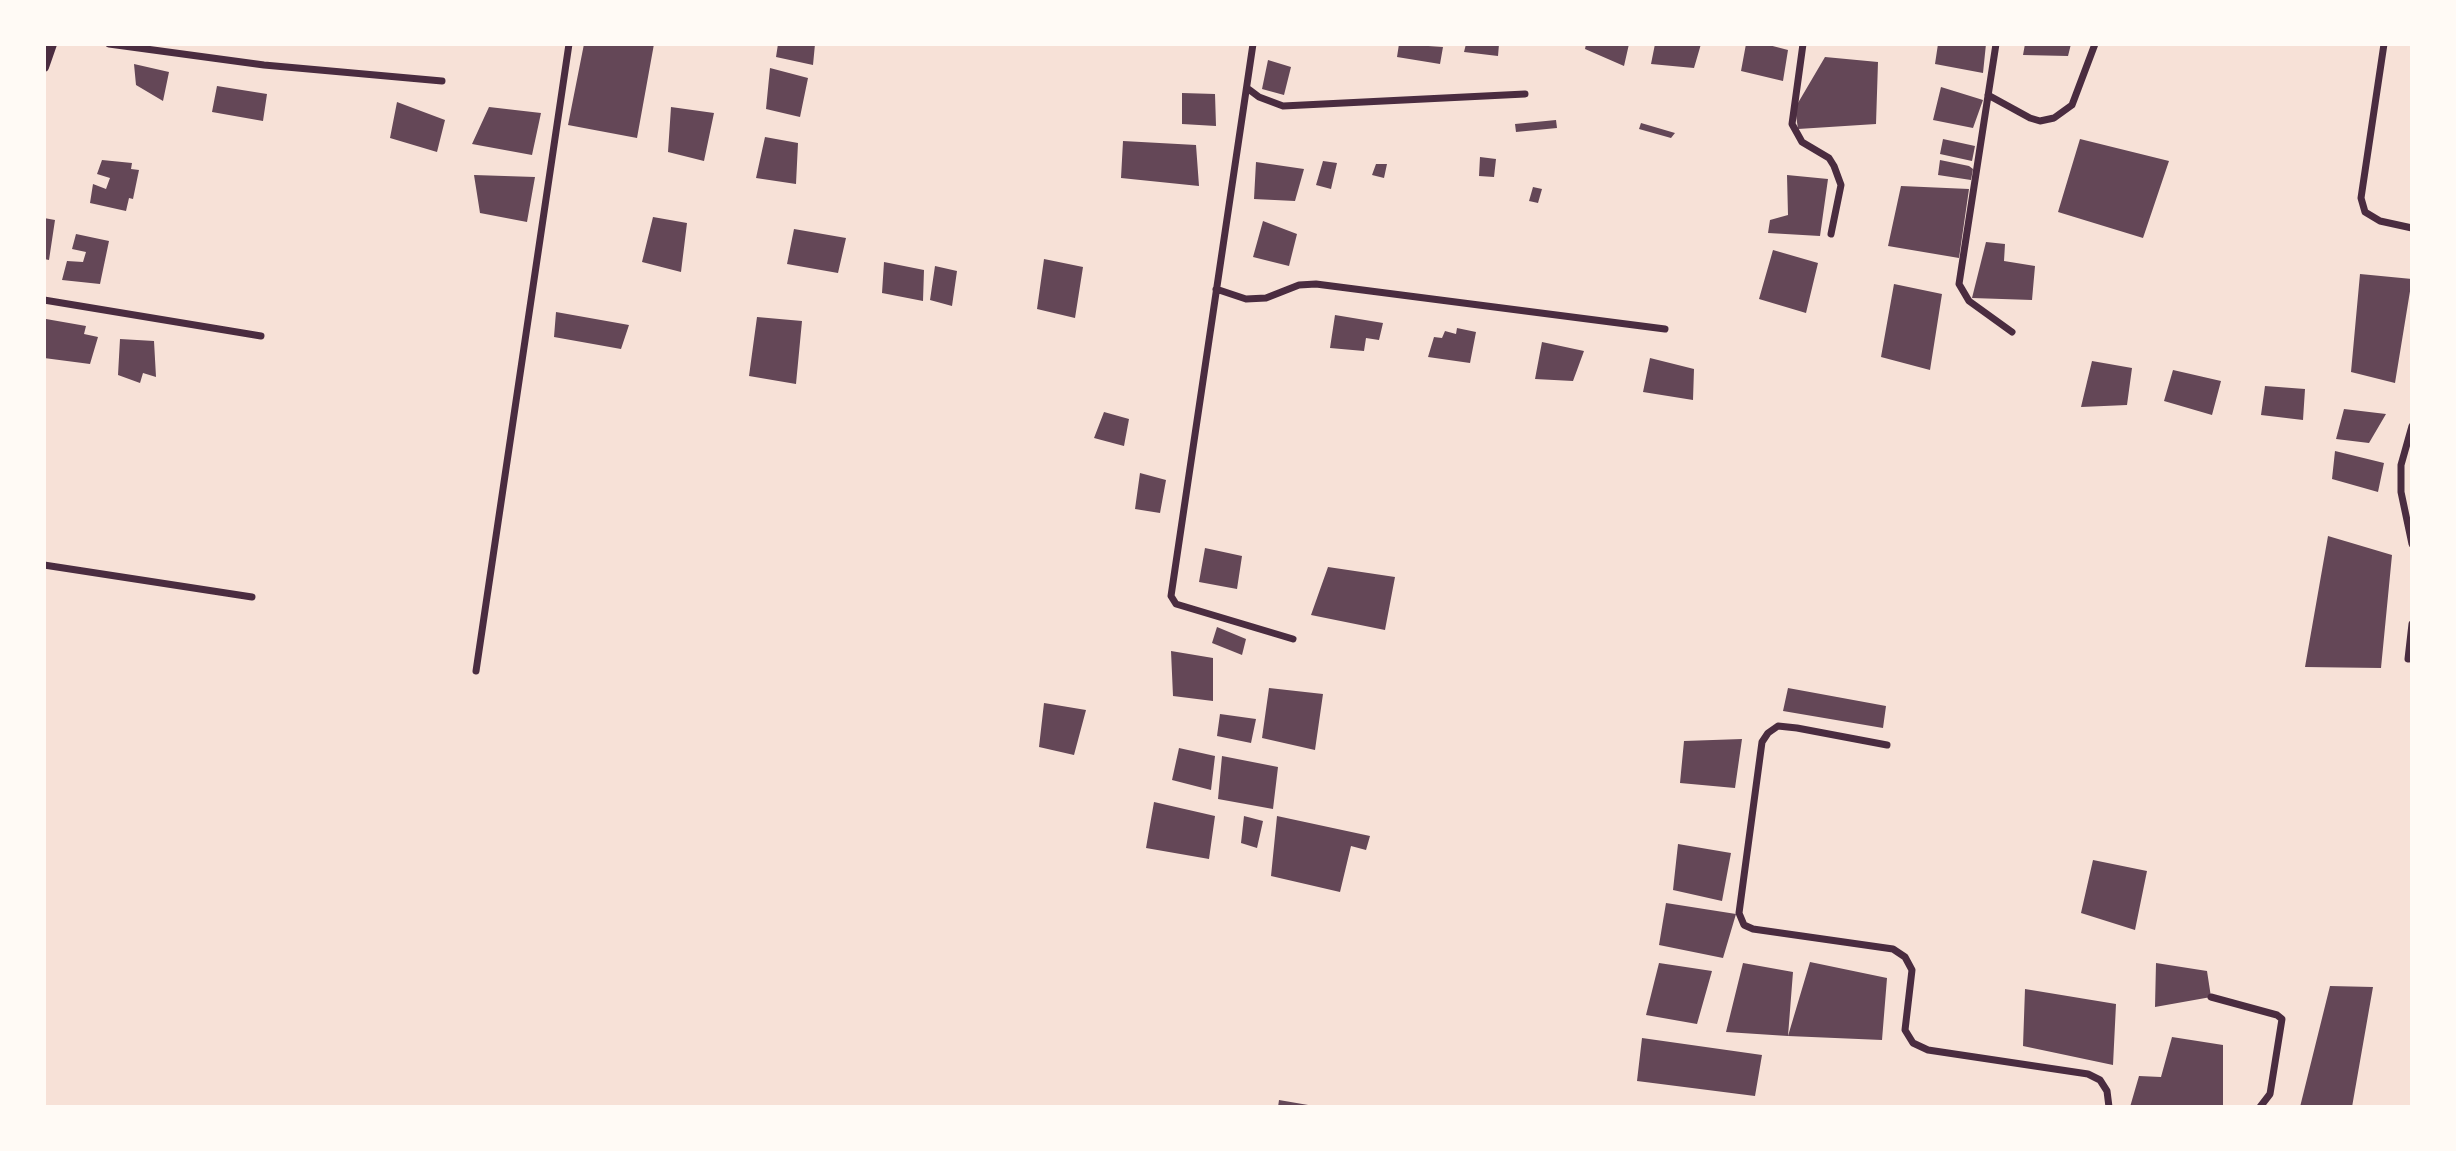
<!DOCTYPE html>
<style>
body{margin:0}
#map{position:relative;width:2456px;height:1151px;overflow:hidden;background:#f7e1d7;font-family:Montserrat,sans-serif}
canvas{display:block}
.frame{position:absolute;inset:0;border:46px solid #fffaf5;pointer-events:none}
</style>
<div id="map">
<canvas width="2456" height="1151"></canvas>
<div class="frame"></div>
</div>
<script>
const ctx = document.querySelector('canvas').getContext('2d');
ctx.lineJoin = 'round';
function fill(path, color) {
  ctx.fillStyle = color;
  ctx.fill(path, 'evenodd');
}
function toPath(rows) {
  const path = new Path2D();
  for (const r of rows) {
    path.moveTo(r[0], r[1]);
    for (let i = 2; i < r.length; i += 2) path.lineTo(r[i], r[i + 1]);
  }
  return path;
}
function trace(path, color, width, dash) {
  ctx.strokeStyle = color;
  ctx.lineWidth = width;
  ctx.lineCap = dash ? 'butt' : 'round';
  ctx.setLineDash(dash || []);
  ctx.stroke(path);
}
fill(toPath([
 [584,44,654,44,637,138,568,125],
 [778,44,815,44,813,65,776,57],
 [1399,44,1443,47,1440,64,1397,57],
 [1466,44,1499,44,1498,56,1464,52],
 [1586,44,1629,44,1624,66,1585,49],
 [1655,44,1701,44,1694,68,1651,64],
 [1746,44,1765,44,1788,50,1783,81,1741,71],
 [1938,44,1986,44,1983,73,1935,64],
 [2025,44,2071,44,2068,56,2023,55],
 [1825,57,1878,62,1876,124,1798,129,1795,108],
 [1268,60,1291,67,1284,95,1262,89],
 [134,64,169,72,163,101,136,85],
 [770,68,808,78,800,117,766,109],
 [217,86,267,94,263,121,212,112],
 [1941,87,1983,100,1973,128,1933,120],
 [1182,93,1215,94,1216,126,1182,124],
 [397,102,445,120,437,152,390,138],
 [489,107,541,113,532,155,472,144],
 [671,107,714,113,704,161,668,152],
 [1556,120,1557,128,1516,132,1515,124],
 [1641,123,1675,133,1671,138,1639,129],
 [765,137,798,143,796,184,756,178],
 [1943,139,1975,146,1972,161,1940,154],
 [2080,139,2169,161,2143,238,2058,212],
 [1123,141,1196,145,1199,186,1121,178],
 [1480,157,1496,159,1494,177,1479,176],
 [102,160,132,163,131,169,139,170,133,199,129,198,126,211,90,203,93,184,106,189,110,178,97,174],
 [1940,160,1969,166,1973,169,1971,180,1938,175],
 [1323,161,1337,163,1331,189,1316,185],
 [1256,162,1304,169,1295,201,1254,199],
 [1376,164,1387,164,1384,178,1372,175],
 [474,175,535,177,527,222,480,213],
 [1787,175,1828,179,1820,236,1768,233,1770,220,1788,215],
 [1901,186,1969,189,1959,258,1888,246],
 [1533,187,1542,189,1538,203,1529,201],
 [653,217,687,223,681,272,642,262],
 [44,218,55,220,49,260,44,259],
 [1263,221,1297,234,1289,266,1253,257],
 [794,229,846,238,838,273,787,264],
 [76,234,109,241,100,284,62,280,67,261,83,262,86,252,72,249],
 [1986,242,2005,244,2004,261,2035,266,2032,300,1972,298],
 [1773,250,1818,263,1806,313,1759,299],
 [1044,259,1083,267,1075,318,1037,309],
 [884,262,924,270,923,301,882,293],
 [935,266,957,271,952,306,930,300],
 [2360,274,2412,279,2395,383,2351,372],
 [1894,284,1942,294,1930,370,1881,357],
 [556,312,629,325,621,349,554,337],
 [1335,315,1383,323,1379,340,1366,338,1364,351,1330,348],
 [757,317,802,321,796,384,749,376],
 [46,319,86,326,84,334,98,337,90,364,44,358],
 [1457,328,1476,332,1470,363,1428,357,1434,337,1442,338,1445,331,1456,334],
 [120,339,154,341,156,377,143,373,140,383,118,375],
 [1542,342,1584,351,1573,381,1535,379],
 [1650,358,1694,369,1693,400,1643,392],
 [2092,361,2132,368,2127,405,2081,407],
 [2173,370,2221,381,2212,415,2164,401],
 [2265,386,2305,389,2303,420,2261,415],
 [2344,409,2386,414,2369,443,2336,439],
 [1104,412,1129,419,1124,446,1094,438],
 [2335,451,2384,463,2378,492,2332,479],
 [1140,473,1166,480,1160,513,1135,509],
 [2328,536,2392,555,2381,668,2305,667],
 [1205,548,1242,556,1237,589,1199,582],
 [1328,567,1395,577,1385,630,1311,615],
 [1217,627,1246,639,1242,655,1212,643],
 [1171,651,1213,658,1213,701,1173,696],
 [1269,688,1323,694,1315,750,1262,738],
 [1788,688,1886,706,1883,728,1783,711],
 [1044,703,1086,710,1074,755,1039,747],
 [1220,714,1256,719,1251,743,1217,736],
 [1742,739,1735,788,1680,783,1684,741],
 [1179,748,1215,756,1211,790,1172,780],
 [1222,756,1278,767,1273,809,1218,799],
 [1154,802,1215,816,1209,859,1146,848],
 [1244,816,1263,821,1257,848,1241,843],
 [1277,816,1370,836,1366,850,1351,846,1340,892,1271,876],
 [1678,844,1731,853,1722,901,1673,890],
 [2093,860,2147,871,2135,930,2081,913],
 [1666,903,1736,914,1723,958,1659,945],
 [1810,962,1887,978,1882,1040,1788,1036],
 [1659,963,1712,971,1697,1024,1646,1015],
 [1743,963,1793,972,1788,1036,1726,1032],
 [2156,963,2207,971,2211,997,2155,1007],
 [2330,986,2373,987,2352,1107,2300,1107],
 [2025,989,2116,1004,2113,1065,2023,1046],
 [2172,1037,2223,1045,2223,1107,2130,1107,2139,1076,2161,1077],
 [1642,1038,1762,1055,1755,1096,1637,1081],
 [1279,1100,1314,1106,1314,1107,1278,1107]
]), '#644757');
trace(toPath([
 [109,44,264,65,442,81],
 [1253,44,1171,596,1176,604,1293,639],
 [1803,44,1792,124,1802,142,1829,158,1834,166,1841,185,1831,234],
 [1996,44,1959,284,1969,301,2012,332],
 [2384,44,2361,198,2365,212,2380,221,2412,228],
 [1247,88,1259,97,1283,106,1525,94],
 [1988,95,2030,118,2040,121,2054,118,2072,105,2095,44],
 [1216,289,1246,299,1266,298,1299,285,1316,284,1665,329],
 [44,300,261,336],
 [2412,426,2401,465,2401,492,2412,544],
 [44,565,252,597],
 [2408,659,2412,624],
 [476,671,569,44],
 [1887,745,1797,728,1778,726,1768,733,1762,742,1739,913,1744,925,1753,929,1893,949,1905,957,1912,970,1905,1030,1913,1043,1928,1050,2088,1074,2100,1080,2107,1091,2109,1107],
 [2211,997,2277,1015,2282,1019,2270,1094,2260,1107]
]), '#4a2c40', 7);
trace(toPath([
 [44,67,52,44]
]), '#4a2c40', 10);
</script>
